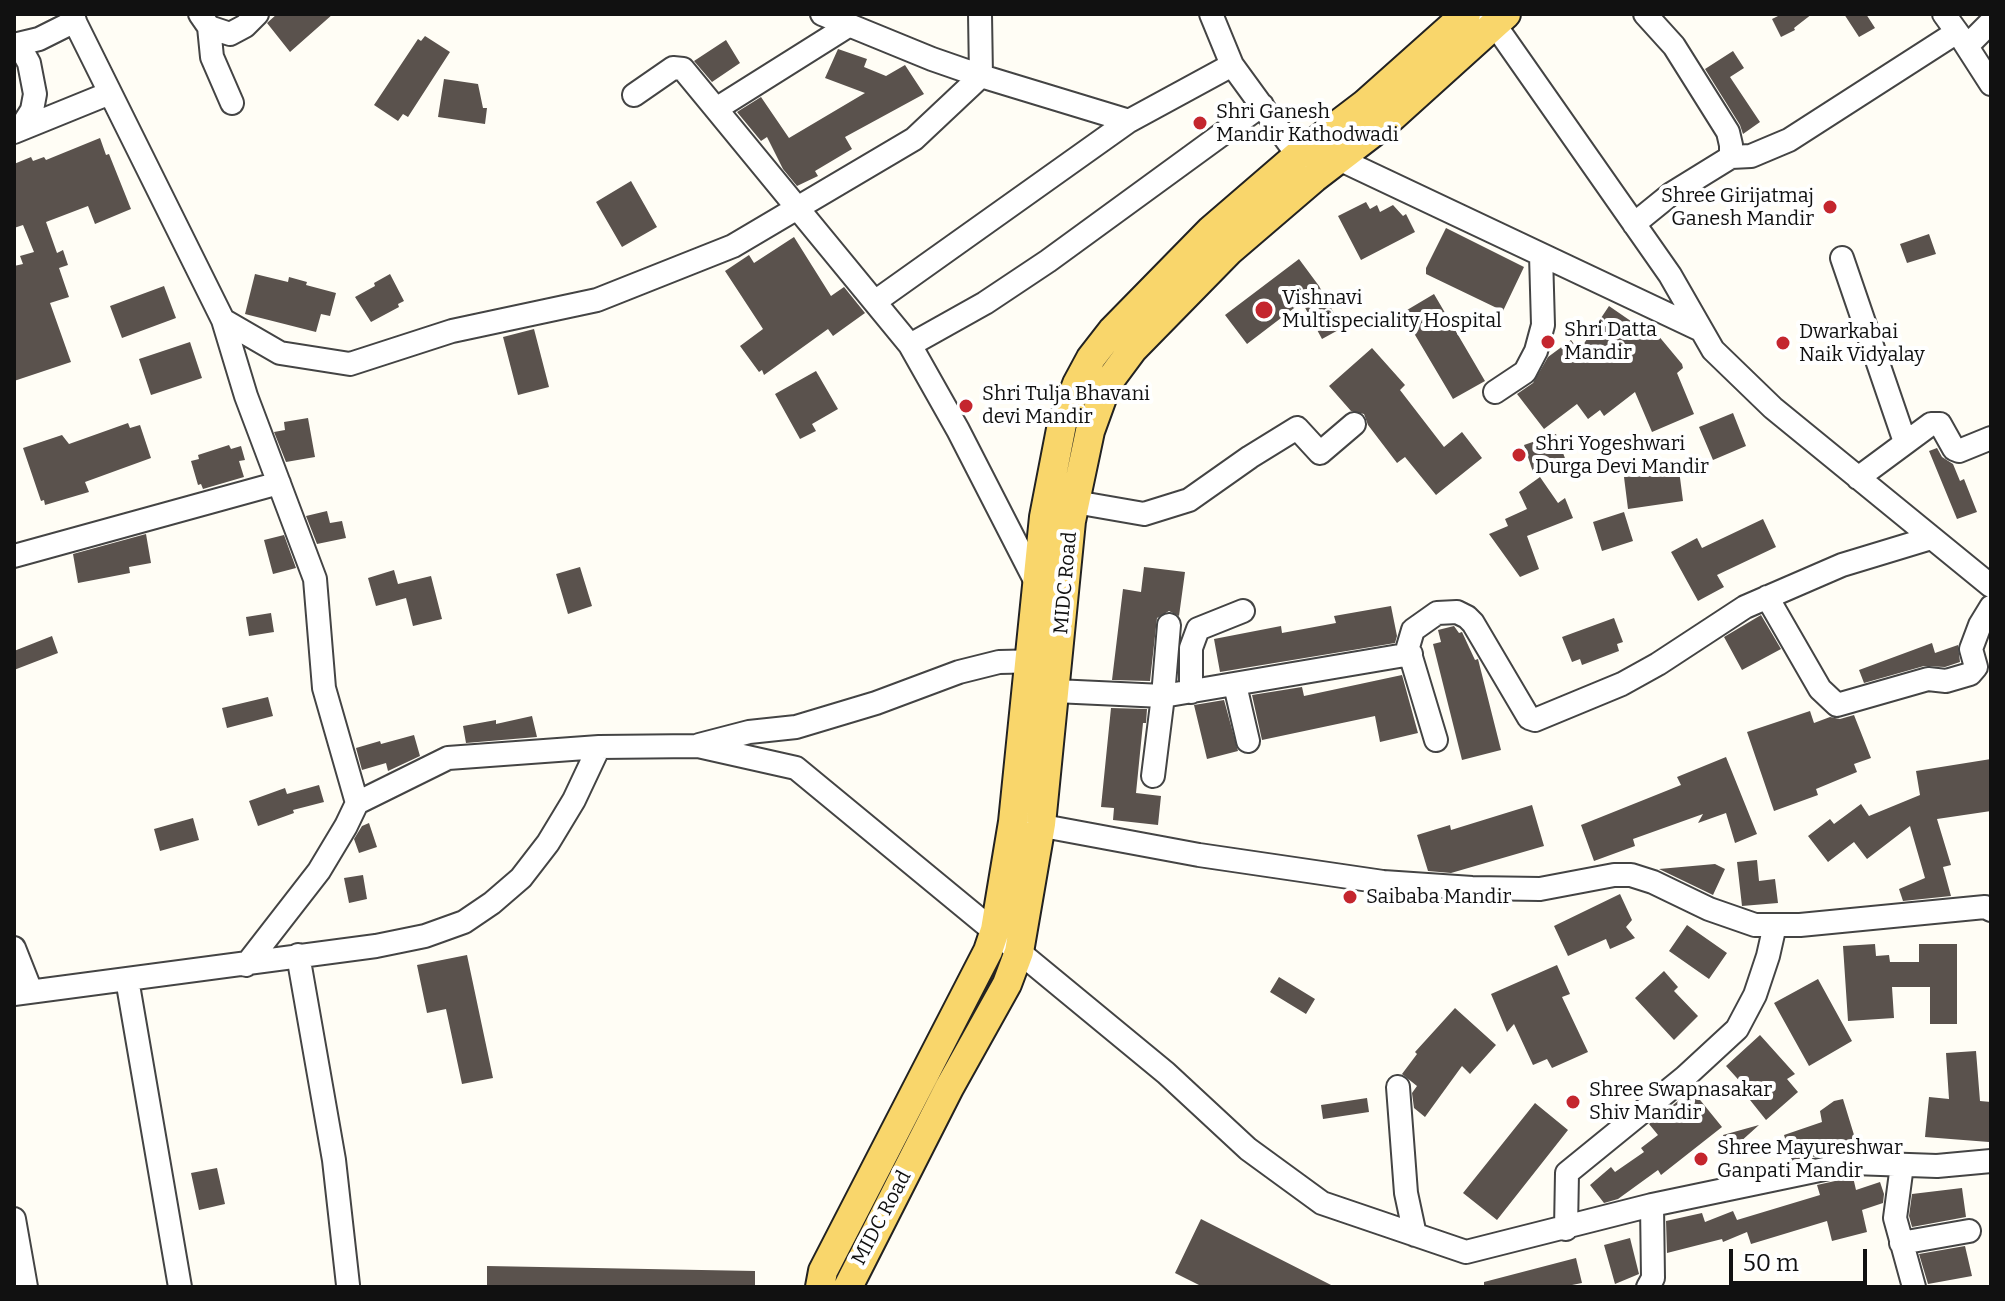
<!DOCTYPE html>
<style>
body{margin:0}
#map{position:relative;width:2005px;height:1301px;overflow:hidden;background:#fffdf5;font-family:Bitter,serif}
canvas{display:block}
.frame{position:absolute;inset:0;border:16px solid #111;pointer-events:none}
.scale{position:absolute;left:1729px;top:1249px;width:138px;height:36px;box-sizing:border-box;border:4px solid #111;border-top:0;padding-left:10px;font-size:24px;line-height:28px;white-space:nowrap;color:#111;-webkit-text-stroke:6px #fff;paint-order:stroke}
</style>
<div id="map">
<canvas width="2005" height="1301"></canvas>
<div class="frame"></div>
<div class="scale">50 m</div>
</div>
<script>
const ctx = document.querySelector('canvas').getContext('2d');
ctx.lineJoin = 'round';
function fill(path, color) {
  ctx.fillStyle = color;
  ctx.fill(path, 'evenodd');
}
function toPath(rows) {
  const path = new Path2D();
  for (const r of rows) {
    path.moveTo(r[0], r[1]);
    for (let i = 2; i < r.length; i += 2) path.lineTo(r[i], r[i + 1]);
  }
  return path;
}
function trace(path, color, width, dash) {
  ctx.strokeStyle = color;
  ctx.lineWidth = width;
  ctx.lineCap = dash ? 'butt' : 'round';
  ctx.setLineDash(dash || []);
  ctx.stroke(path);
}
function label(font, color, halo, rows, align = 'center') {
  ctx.font = font + ' Bitter,serif';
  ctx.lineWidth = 8;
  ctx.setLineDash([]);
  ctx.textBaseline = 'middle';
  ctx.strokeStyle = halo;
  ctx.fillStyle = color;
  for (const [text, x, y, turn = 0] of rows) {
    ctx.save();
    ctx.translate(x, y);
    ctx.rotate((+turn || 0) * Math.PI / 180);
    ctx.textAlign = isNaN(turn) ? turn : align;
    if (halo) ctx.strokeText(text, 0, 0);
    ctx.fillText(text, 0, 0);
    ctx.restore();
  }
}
fill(toPath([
 [277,14,333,14,290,52,267,23],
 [1782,14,1812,14,1794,28,1795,30,1781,37,1772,19],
 [1844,14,1866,14,1875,28,1859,37],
 [425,36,450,52,408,117,403,114,398,121,374,105,418,39,421,41],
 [726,40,740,63,712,82,694,61],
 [838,49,867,59,864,67,886,76,905,65,924,94,845,137,852,149,815,171,818,176,797,186,783,169,767,137,761,141,737,112,761,97,789,138,865,93,825,78],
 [1733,51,1744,68,1730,77,1760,122,1743,134,1740,125,1705,69],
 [444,79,478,84,483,108,487,108,485,124,438,117],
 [100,138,106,155,109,154,131,209,95,224,88,206,46,222,57,253,63,250,68,265,59,268,69,297,50,303,71,362,14,381,14,266,23,264,20,256,34,252,23,225,14,228,14,164,31,157,33,161,44,157,46,160],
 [631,181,657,227,622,247,596,202],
 [1366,202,1370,209,1377,205,1380,212,1393,205,1403,216,1406,214,1415,232,1361,260,1338,216],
 [1446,228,1524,267,1503,311,1426,274,1426,268],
 [1929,234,1936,254,1907,263,1900,244],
 [794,237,831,296,844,287,865,313,833,336,828,329,764,375,762,370,759,372,740,346,763,329,725,271,749,255,754,263],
 [1299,259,1319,286,1342,328,1322,339,1302,302,1247,344,1225,315],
 [255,274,288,282,289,277,307,282,306,285,336,293,330,316,321,314,316,332,245,314],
 [390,274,404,301,398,304,399,307,371,322,355,297,375,286,374,283],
 [164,286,176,318,122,338,110,306],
 [1434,294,1485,381,1453,399,1402,313],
 [1609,306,1654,337,1657,334,1682,364,1683,368,1677,373,1694,414,1652,432,1635,392,1604,416,1600,410,1588,419,1577,404,1544,429,1517,394,1533,383,1548,357,1571,340,1579,351],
 [534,329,549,387,518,395,503,337],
 [190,342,202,378,151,395,139,359],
 [1372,348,1405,385,1400,390,1444,447,1462,432,1482,458,1436,495,1405,457,1397,463,1368,425,1364,414,1351,411,1329,386],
 [816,371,838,409,812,424,816,431,800,439,775,394],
 [1733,413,1746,446,1713,460,1699,427],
 [308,418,315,457,286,462,274,432,285,430,284,422],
 [128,423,130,428,140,425,151,458,85,482,89,492,45,505,44,500,41,501,23,448,62,435,69,444],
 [1556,434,1566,461,1533,472,1524,445],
 [229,445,231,449,241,446,245,460,239,461,244,477,203,489,201,484,198,485,191,461,199,459,198,455],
 [1937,448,1942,457,1953,464,1960,481,1964,479,1977,512,1957,519,1929,451],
 [1679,470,1683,501,1628,509,1624,477],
 [1540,477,1558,503,1565,498,1573,518,1527,536,1539,569,1520,577,1489,534,1508,526,1505,519,1527,509,1519,492],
 [327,511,330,523,342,521,346,538,317,544,306,516],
 [1624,512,1633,541,1602,551,1593,522],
 [1763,519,1776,547,1717,575,1724,587,1698,601,1671,552,1697,538,1702,548],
 [146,534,151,563,129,567,130,573,78,583,73,554],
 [284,535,296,568,273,574,264,540],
 [580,567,592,606,568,614,556,574],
 [1144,567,1185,572,1179,616,1169,611,1157,618,1150,681,1112,680,1123,589,1141,592],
 [394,570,398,584,431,576,442,619,413,626,406,598,376,606,368,578],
 [1391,606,1397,636,1395,643,1220,672,1214,639,1281,626,1282,633,1336,623,1334,616],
 [271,613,274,632,249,636,246,617],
 [1761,615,1781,649,1742,670,1724,637],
 [1614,618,1623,642,1617,644,1619,651,1582,665,1580,659,1572,662,1562,637],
 [1454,626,1459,633,1462,632,1475,660,1478,659,1501,750,1462,760,1433,644,1441,642,1438,630],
 [52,636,58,653,14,670,14,651],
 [1932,643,1935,653,1958,645,1960,662,1945,667,1924,666,1864,683,1859,670],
 [1402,675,1418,733,1380,742,1375,716,1262,740,1252,695,1302,687,1304,696],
 [268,697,273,716,227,728,222,708],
 [1224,700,1238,751,1207,759,1194,705],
 [1111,708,1147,709,1146,723,1143,723,1136,793,1161,796,1158,825,1113,820,1114,808,1101,807],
 [1810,711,1814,723,1830,717,1840,719,1854,715,1871,758,1854,764,1857,772,1816,789,1818,795,1774,811,1747,732],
 [532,716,537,737,466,743,463,726,496,720,496,724],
 [414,735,420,756,388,771,386,763,362,770,356,748,380,741,381,744],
 [1726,757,1757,834,1735,843,1726,813,1698,823,1703,814,1633,839,1635,846,1594,861,1581,825,1681,785,1677,777],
 [1991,759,1991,811,1937,819,1951,865,1943,867,1951,896,1903,901,1899,889,1925,878,1910,826,1867,859,1854,842,1828,862,1808,836,1830,819,1834,824,1861,804,1869,816,1920,795,1916,771],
 [319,785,324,802,293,810,294,813,258,826,249,801,285,788,287,794],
 [1532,805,1544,846,1451,873,1428,871,1417,835,1450,825,1451,830],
 [193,818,199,840,160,851,154,829],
 [369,823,377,847,359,853,354,839,362,826],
 [1757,860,1759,881,1775,879,1778,903,1742,906,1737,862],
 [1715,864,1725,869,1713,895,1659,869],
 [363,875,367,899,349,903,344,878],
 [1620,894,1632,920,1626,927,1635,938,1610,949,1606,939,1568,956,1554,926],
 [1687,925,1727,953,1709,979,1669,951],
 [1875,944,1876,956,1889,955,1890,962,1919,962,1919,944,1957,944,1957,1024,1930,1024,1930,987,1892,987,1894,1018,1848,1021,1843,946],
 [467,955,493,1078,462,1084,446,1009,427,1013,417,965],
 [1557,965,1570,994,1562,997,1588,1052,1552,1068,1547,1059,1533,1065,1514,1024,1507,1032,1491,994],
 [1664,971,1678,987,1674,991,1698,1016,1674,1040,1635,998],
 [1279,977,1315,999,1306,1014,1270,992],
 [1818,979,1852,1041,1809,1066,1774,1003],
 [1455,1008,1496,1045,1470,1074,1462,1066,1425,1117,1414,1108,1412,1093,1417,1086,1402,1074,1417,1054,1415,1052],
 [1760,1035,1795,1074,1787,1079,1798,1092,1766,1120,1750,1100,1754,1097,1726,1066],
 [1976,1051,1980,1101,1991,1102,1989,1142,1925,1137,1929,1097,1949,1099,1946,1053],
 [1692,1090,1722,1127,1661,1175,1658,1170,1618,1199,1604,1203,1590,1185,1611,1167,1615,1172,1644,1152,1641,1148,1658,1135,1649,1124],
 [1367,1098,1369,1112,1323,1119,1321,1105],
 [1843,1099,1858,1148,1792,1161,1784,1135,1822,1122,1820,1111,1834,1101],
 [1535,1103,1568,1130,1497,1220,1463,1193],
 [1759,1125,1728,1153,1723,1135],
 [217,1168,225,1204,199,1210,191,1173],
 [1853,1177,1856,1190,1880,1182,1884,1194,1883,1203,1862,1210,1867,1232,1832,1241,1827,1221,1751,1244,1747,1232,1723,1242,1722,1239,1667,1253,1666,1221,1702,1213,1705,1222,1733,1211,1737,1220,1820,1195,1817,1185],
 [1962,1188,1966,1217,1912,1227,1909,1216,1912,1194],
 [1201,1219,1335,1287,1203,1287,1175,1273],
 [1630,1238,1639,1274,1615,1284,1604,1245],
 [1965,1246,1972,1276,1928,1284,1919,1254],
 [1576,1258,1582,1283,1562,1287,1484,1287,1484,1282],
 [487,1266,755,1271,755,1287,487,1287]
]), '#5a524d');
const minor = toPath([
 [71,14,223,320,280,353,350,364,452,331,597,300,733,246,914,139,981,76,1129,121,1232,65],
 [200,14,209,27,212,57,232,103],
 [822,14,932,59,981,76,980,14],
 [1211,14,1232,65,1307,168],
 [1485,14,1495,25,1670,275,1713,350,1773,408,1991,586],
 [1944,14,1967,46,1991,22],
 [848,26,716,109,910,345,958,430,1038,586],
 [209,27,230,34,245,26,257,14],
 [1964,42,1991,84],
 [14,45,39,39,75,21],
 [19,45,29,63,35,94,32,110,20,129],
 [634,95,673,68,683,69,716,109],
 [14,132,110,93],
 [1731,157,1751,156,1789,140,1957,32],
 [1339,159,1701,330],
 [1634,224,1671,194,1731,157,1731,145,1728,132,1674,46,1645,14],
 [1842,258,1905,442],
 [876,301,1129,121],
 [223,320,246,396,315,579,324,688,357,803,448,758,599,747,698,746,796,768,1166,1073,1248,1149,1322,1203,1466,1252,1652,1205,1853,1163,1937,1166,1991,1161],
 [910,345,985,303,1048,261,1262,105],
 [1495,392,1525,372,1536,351,1543,325,1541,255],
 [1858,478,1931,424,1940,424,1954,449,1959,451,1991,438],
 [1075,502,1144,514,1189,500,1250,457,1297,428,1320,453,1354,424],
 [14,556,279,483],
 [1767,597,1820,689,1837,705,1928,679,1946,681,1970,674,1976,667,1971,649,1980,625,1991,607],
 [1235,685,1248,741],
 [1055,691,1163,696,1411,654],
 [1191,692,1191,648,1198,629,1243,611],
 [1436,740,1408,647,1413,630,1437,613,1457,612,1467,617,1473,623,1529,718,1535,720,1622,684,1658,664,1745,607,1842,565,1931,538],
 [699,745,749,732,796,727,876,703,959,672,999,662,1044,661],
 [1153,776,1163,696,1169,625],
 [1027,823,1199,855,1383,882,1472,888,1540,889,1614,875,1631,875,1653,882,1709,909,1755,925,1800,925,1985,907,1991,910],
 [14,948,31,991],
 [298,955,334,1160,348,1285],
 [246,965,319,871,346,826,357,803],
 [127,979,180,1287],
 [14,994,376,946,425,936,464,922,492,903,521,878,548,843,574,800,599,747],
 [1398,1087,1406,1193,1415,1235],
 [1902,1165,1895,1218,1914,1287],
 [14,1219,26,1287],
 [1566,1229,1567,1173,1685,1077,1737,1029,1755,995,1768,956,1775,925],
 [1901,1243,1969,1231],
 [1648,1287,1653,1278,1652,1205]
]);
const major = toPath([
 [820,1287,823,1271,988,951,995,930,1013,822,1044,517,1062,424,1077,384,1091,358,1112,331,1211,230,1298,155,1365,104,1466,14],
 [848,1287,949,1088,1007,984,1019,952,1041,824,1071,521,1090,431,1107,384,1133,349,1230,250,1314,178,1383,125,1506,14]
]);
trace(minor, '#444', 26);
trace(major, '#222', 32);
trace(minor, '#fff', 22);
trace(major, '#f9d66b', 28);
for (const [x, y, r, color] of [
 [1200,123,8,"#c4262e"],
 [1830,207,8,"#c4262e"],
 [1264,310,10,"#c4262e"],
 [1548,342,8,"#c4262e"],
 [1783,343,8,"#c4262e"],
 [966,406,8,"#c4262e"],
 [1519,455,8,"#c4262e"],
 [1350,897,8,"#c4262e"],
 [1573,1102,8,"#c4262e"],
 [1701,1159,8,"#c4262e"]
]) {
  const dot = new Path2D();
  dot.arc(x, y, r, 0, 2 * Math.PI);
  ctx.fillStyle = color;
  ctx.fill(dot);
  trace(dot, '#fff', 3);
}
label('20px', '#111', '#fff', [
 ["Shri Ganesh",1216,112],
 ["Mandir Kathodwadi",1216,135],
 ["Shree Girijatmaj",1814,196,"right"],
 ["Ganesh Mandir",1814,219,"right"],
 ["Vishnavi",1282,298],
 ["Multispeciality Hospital",1282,321],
 ["Shri Datta",1564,330],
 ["Mandir",1564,353],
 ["Dwarkabai",1799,332],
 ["Naik Vidyalay",1799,355],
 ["Shri Tulja Bhavani",982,394],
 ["devi Mandir",982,417],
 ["Shri Yogeshwari",1535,444],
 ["Durga Devi Mandir",1535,467],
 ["Saibaba Mandir",1366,897],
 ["Shree Swapnasakar",1589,1090],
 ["Shiv Mandir",1589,1113],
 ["Shree Mayureshwar",1717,1148],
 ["Ganpati Mandir",1717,1171]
], 'left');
label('20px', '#111', '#fff', [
 ["MIDC Road",1066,583,-85],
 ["MIDC Road",882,1218,-62]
]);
</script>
